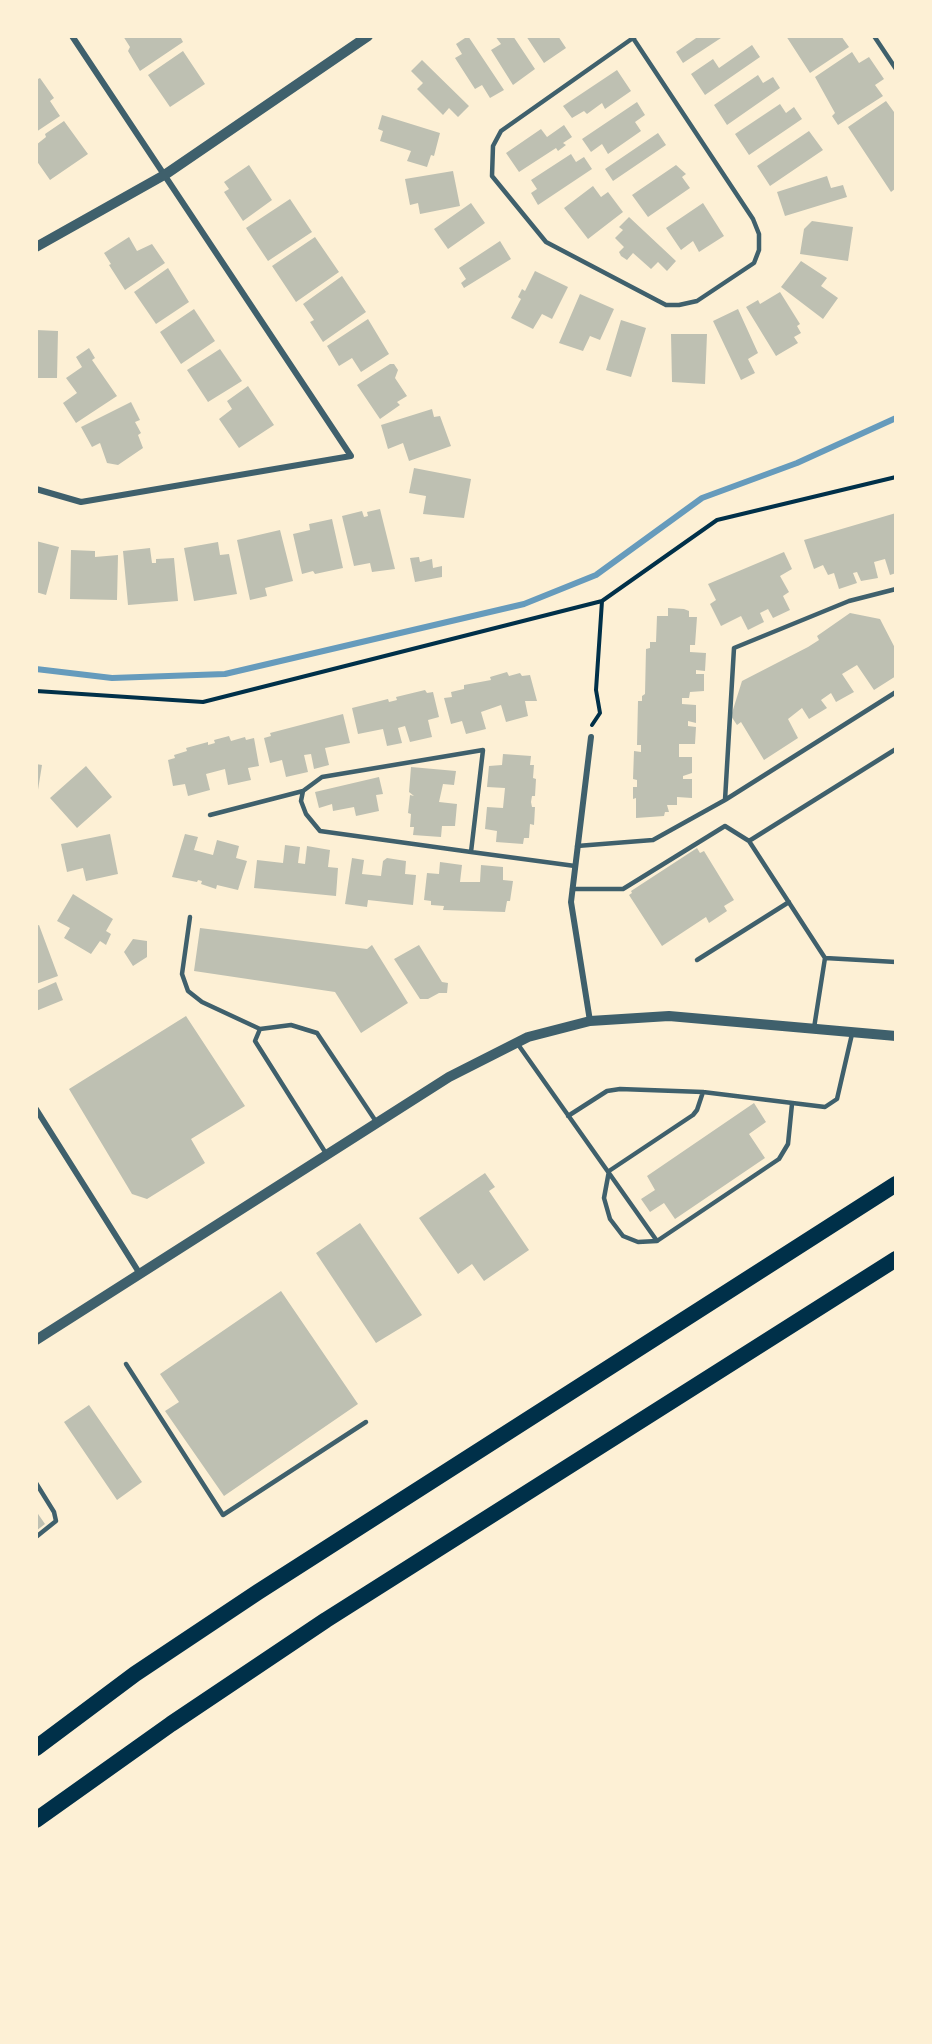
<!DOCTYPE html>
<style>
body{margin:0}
#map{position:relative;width:932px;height:2044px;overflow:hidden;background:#fdf0d5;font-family:"Varela Round",sans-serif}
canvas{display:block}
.frame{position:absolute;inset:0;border:38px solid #fdf0d5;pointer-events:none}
</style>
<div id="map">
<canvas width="932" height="2044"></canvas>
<div class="frame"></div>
</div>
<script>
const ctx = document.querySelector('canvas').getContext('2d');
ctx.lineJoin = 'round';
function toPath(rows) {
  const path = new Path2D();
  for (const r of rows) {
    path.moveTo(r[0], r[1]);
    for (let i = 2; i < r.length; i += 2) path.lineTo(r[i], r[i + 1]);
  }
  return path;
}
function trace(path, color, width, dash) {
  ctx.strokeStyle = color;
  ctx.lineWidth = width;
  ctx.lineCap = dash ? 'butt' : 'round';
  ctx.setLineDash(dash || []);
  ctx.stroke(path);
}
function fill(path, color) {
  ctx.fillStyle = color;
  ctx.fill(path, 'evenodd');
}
trace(toPath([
 [36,669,112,678,225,674,524,604,596,575,702,498,797,463,896,418]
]), '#669bbc', 6);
fill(toPath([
 [123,36,180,36,183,42,140,71,128,51,130,47],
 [468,36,504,90,490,98,482,85,475,89,455,58,462,54,456,44],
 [495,36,513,36,535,69,513,85,491,50,501,44],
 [526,36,558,36,566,48,544,63],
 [699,36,724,36,683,63,676,52],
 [786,36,841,36,849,47,810,73],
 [752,45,760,57,705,95,691,74,713,59,719,68],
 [183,51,205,84,170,107,148,75],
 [852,52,859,63,869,57,884,79,875,85,883,96,838,125,832,116,835,113,815,77],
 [422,60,469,106,458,117,449,108,443,115,417,89,423,83,411,71],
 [617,70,631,91,605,109,602,103,587,114,584,111,572,118,563,106],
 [758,75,763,83,773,77,780,88,727,125,714,105],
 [40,78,54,98,50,101,60,116,36,132,36,80],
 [886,101,894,112,896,111,896,188,891,192,848,127],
 [637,102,645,115,635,122,641,131,608,154,602,144,591,152,582,139],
 [780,104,786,113,794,107,802,119,749,155,735,134],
 [382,115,440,133,434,156,431,155,427,167,407,161,411,151,380,141,383,131,378,129],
 [64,121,88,154,50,180,36,160,36,145,46,137,45,134],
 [564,125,572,137,563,143,566,145,558,151,556,148,519,172,506,153,541,129,547,137],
 [809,131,823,150,770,186,757,166],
 [658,133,666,145,613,181,605,169],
 [571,154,576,162,584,157,592,169,538,205,531,193,537,189,531,180],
 [249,165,272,200,243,221,224,192,229,189,224,182],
 [676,165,686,174,682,177,690,188,648,217,632,195],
 [453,171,460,206,420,214,418,203,410,205,405,179],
 [827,176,831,188,843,185,847,197,785,216,777,192],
 [593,186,601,197,608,192,623,212,588,239,564,208],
 [290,199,312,232,268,261,246,228],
 [471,203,485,223,448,249,434,229],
 [703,203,724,236,699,252,693,241,681,250,666,228],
 [629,217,676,261,667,271,658,262,651,269,633,253,627,260,621,256,619,252,624,247,615,238,623,230,619,227],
 [812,221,853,227,848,261,800,254,804,229],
 [129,237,137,251,152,244,165,263,125,290,109,265,111,264,104,253],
 [315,237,339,272,296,302,272,266],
 [500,241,511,259,464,288,461,283,466,279,459,268],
 [801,261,827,278,821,286,838,298,823,319,781,287],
 [168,268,189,302,156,324,134,292],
 [535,271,568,287,552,319,542,314,533,329,511,318,521,299,518,297,522,289,525,291],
 [342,276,366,312,323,342,310,322,314,320,303,304],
 [780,292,800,324,797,326,801,333,794,337,798,343,776,356,746,307,758,300,760,304],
 [580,294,614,309,600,340,590,336,583,351,559,343],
 [194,309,215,341,181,364,160,332],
 [738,309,758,353,748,359,755,373,741,380,713,321],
 [368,319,389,354,361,372,352,358,339,366,327,346],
 [621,320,646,328,631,377,606,370],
 [36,330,58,331,57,378,36,378],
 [671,334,707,334,705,384,672,382],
 [89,348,95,358,92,360,117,396,76,423,63,403,77,393,66,378,82,367,76,357],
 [220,349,242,381,208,402,187,370],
 [390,364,394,364,398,370,395,378,407,396,397,402,400,405,380,419,357,385],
 [248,386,274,425,239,448,219,419,232,409,227,401],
 [131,402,140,420,135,422,141,433,138,435,143,448,118,465,107,463,100,443,92,447,81,427],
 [432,409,434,417,440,416,451,446,409,461,403,443,388,449,381,425],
 [414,468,471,479,464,518,423,514,426,496,409,493],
 [380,509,395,569,372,572,370,563,354,566,342,516,362,511,364,517,368,516,367,512],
 [896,513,896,573,890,575,885,559,874,562,878,578,861,581,857,572,853,573,857,583,839,589,834,573,828,575,823,565,814,569,804,540],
 [332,519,343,568,315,574,313,571,302,574,293,534,310,530,309,524],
 [280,530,293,581,265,588,267,596,250,600,237,540],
 [36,541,59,547,46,595,36,592],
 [218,542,220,555,229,554,237,594,194,601,184,548],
 [150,548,152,563,156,563,156,559,174,558,178,601,128,605,123,551],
 [71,550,95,551,95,557,118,555,117,600,70,599],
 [784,552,792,569,780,576,789,592,783,596,790,610,773,618,768,609,760,613,764,622,748,630,741,616,721,626,710,604,716,600,708,584],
 [419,557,420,562,432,559,433,568,442,566,442,577,415,582,410,558],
 [668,608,684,609,689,611,689,617,697,617,695,645,690,645,690,652,706,653,705,671,696,670,696,674,704,674,704,691,690,692,689,698,682,698,682,704,696,705,696,723,688,721,688,726,696,727,695,744,679,744,679,757,692,757,692,773,683,776,683,779,692,779,692,798,677,797,677,805,667,805,669,812,665,812,664,816,636,818,636,798,633,799,633,787,637,787,637,780,633,779,634,751,641,752,641,745,637,745,638,701,642,701,642,696,645,694,646,649,650,648,650,642,656,642,657,616,668,616],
 [850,613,880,619,896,650,896,676,874,690,857,665,842,674,854,692,836,702,831,693,821,700,827,708,809,719,802,708,788,719,798,738,764,760,741,722,737,725,731,716,742,681,808,647,819,640,817,636],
 [507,672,509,676,520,673,522,676,530,675,537,701,525,701,528,716,506,722,501,705,481,712,486,729,466,734,462,721,451,724,444,698,452,697,451,692,464,689,464,685,491,680,490,677],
 [425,690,427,693,433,692,439,717,428,720,432,737,410,742,405,726,398,728,402,743,387,746,383,729,358,734,352,708,388,699,389,702,397,700,396,697],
 [343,714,350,743,325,748,329,765,314,769,311,754,304,755,308,772,286,777,282,760,270,763,264,738,271,736,270,733],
 [229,736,231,741,245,737,246,740,254,738,259,766,248,768,251,780,228,785,225,769,206,774,210,790,188,796,185,784,173,786,168,760,175,758,174,755,187,751,186,748,208,742,208,745,215,743,214,740],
 [503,754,531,756,530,765,534,765,533,778,536,779,535,796,532,796,531,802,532,807,535,807,534,825,530,824,529,838,524,838,523,844,496,842,497,831,485,829,487,807,503,808,505,788,487,787,489,766,502,765],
 [36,764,42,765,37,796,36,796],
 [86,766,112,797,77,828,50,798],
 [411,767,456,771,454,785,443,784,439,802,457,804,455,826,442,826,441,837,413,835,414,827,410,827,411,814,408,813,410,795,414,796,409,792],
 [379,777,383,794,376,795,379,811,356,816,354,807,333,811,332,804,319,808,315,792],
 [110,834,118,874,86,881,83,868,67,872,61,844],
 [185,834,198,837,194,850,213,855,217,840,239,846,236,858,247,861,238,890,217,885,216,889,201,884,202,881,198,880,197,882,172,877],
 [285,845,300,847,298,863,305,864,307,846,330,850,328,867,338,868,336,896,254,888,257,860,283,863],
 [697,848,700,853,704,851,734,900,724,906,727,911,709,923,706,917,662,946,629,895,632,893,631,891],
 [352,858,364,860,362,874,381,876,383,861,387,858,406,861,405,874,416,875,413,905,368,900,367,907,345,904],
 [440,862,462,865,460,882,480,882,481,865,503,867,503,880,513,881,510,901,507,901,505,912,443,910,444,906,431,905,431,901,424,900,427,873,439,874],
 [73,894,113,919,106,931,111,934,106,945,100,941,91,954,64,938,70,928,57,921],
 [39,925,58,976,36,984,36,926],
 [200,928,367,949,372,945,408,1003,361,1033,335,992,194,971],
 [133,939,147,941,147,957,133,966,124,952],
 [419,945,442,982,448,983,447,993,439,993,428,999,420,999,394,959],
 [56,982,63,1000,36,1011,36,991],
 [186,1016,245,1106,191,1139,205,1163,147,1199,132,1194,69,1089],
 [754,1103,766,1122,749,1134,765,1158,675,1219,664,1203,650,1212,641,1199,655,1190,647,1176],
 [485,1173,495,1187,489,1191,529,1250,484,1281,472,1264,458,1274,419,1218],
 [360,1223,422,1315,376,1343,316,1253],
 [281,1291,358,1404,224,1496,165,1411,179,1402,160,1374],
 [89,1405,142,1482,117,1500,64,1422],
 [36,1511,45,1524,36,1531]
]), '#bec0b2');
trace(toPath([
 [36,691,203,702,602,601,717,520,896,477],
 [592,725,600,713,596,690,602,601]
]), '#003049', 4);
trace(toPath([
 [632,36,633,38,753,219,759,234,759,250,754,263,697,301,679,305,666,305,546,242,492,176,493,146,501,131,633,38,636,36],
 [874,36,896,69],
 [725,800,734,648,849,601,896,589],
 [210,815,303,791],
 [577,846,653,840,725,800,896,692],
 [471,852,483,750,322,777,303,791,301,801,306,814,320,831,471,852,575,866],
 [572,889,623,889,725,826,749,841],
 [190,917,182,974,188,991,202,1002,260,1029,291,1025,317,1033,377,1123],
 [825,958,749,841,896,749],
 [697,960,789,902],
 [814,1028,825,958,896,962],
 [260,1029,255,1041,327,1155],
 [517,1043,657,1241,779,1159,788,1144,792,1104],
 [568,1116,607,1091,620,1089,703,1092,825,1107,837,1099,852,1034],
 [657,1241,638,1242,623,1236,610,1219,604,1198,609,1171,693,1115,697,1110,703,1092],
 [126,1364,223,1515,366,1422],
 [36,1483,54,1512,56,1521,36,1537]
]), '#3f606c', 4.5);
trace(toPath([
 [36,489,81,502,351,456,72,36],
 [590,1021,571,902,591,737],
 [36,1109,140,1274]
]), '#3f606c', 6);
trace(toPath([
 [36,247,166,174,368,36],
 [36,1340,449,1077,528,1037,590,1021,669,1016,896,1036]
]), '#3f606c', 10);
trace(toPath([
 [36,1748,135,1674,258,1592,896,1184],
 [36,1820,171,1724,326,1620,896,1259]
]), '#003049', 16);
</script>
